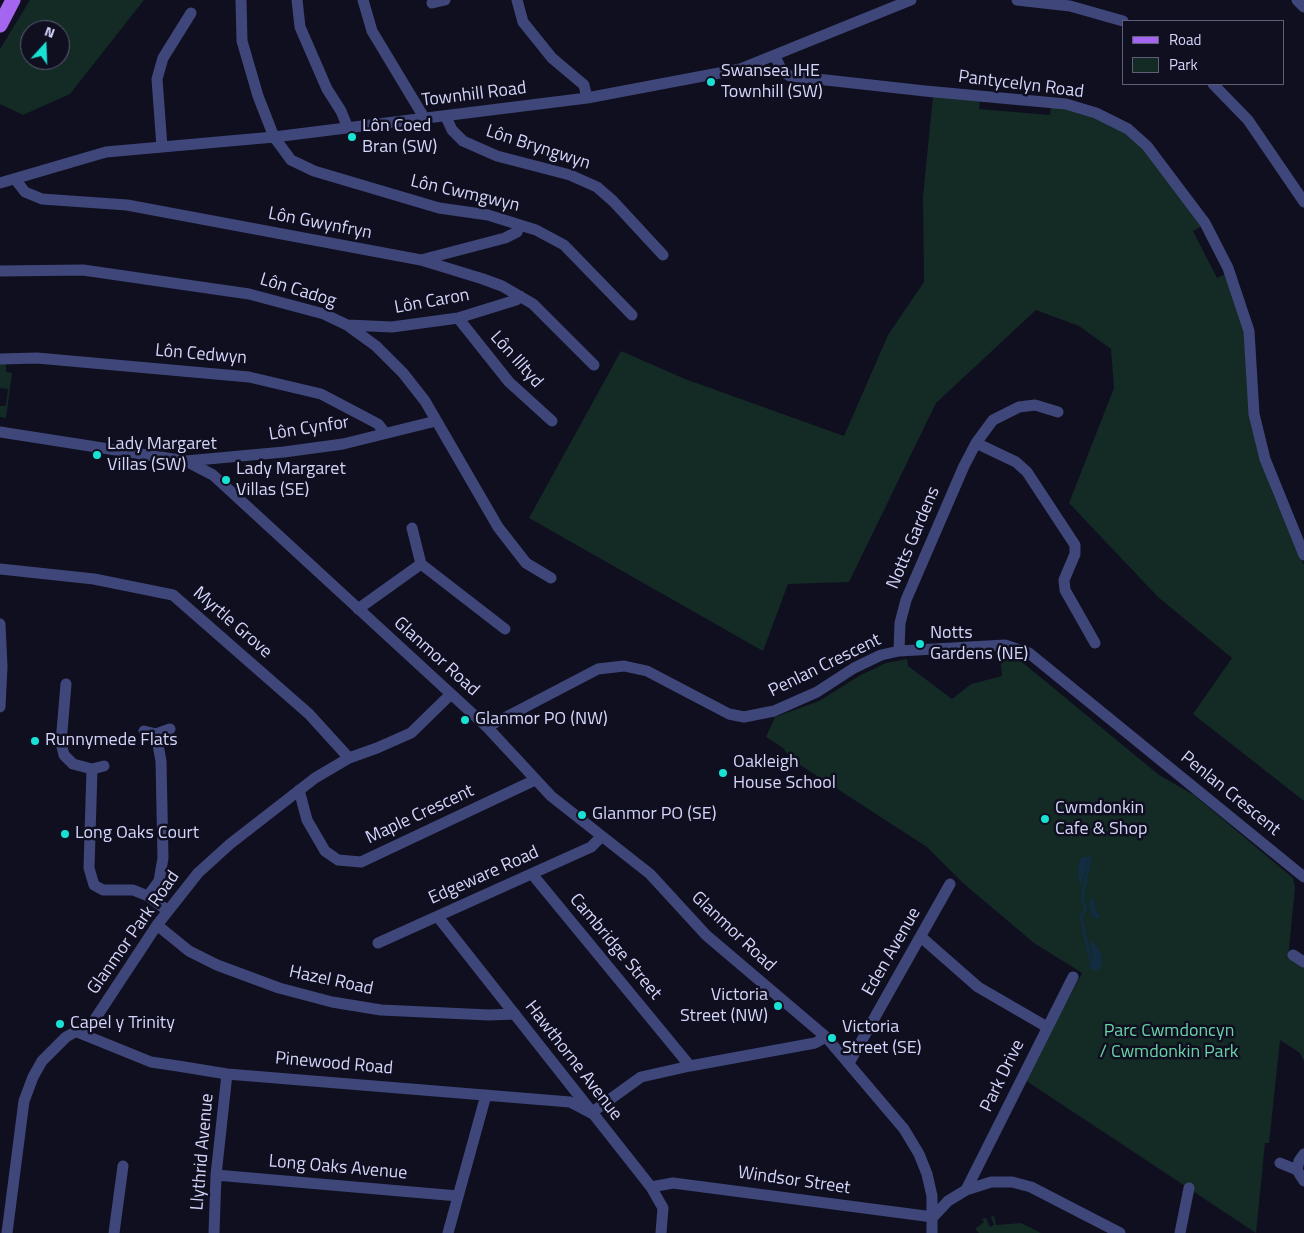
<!DOCTYPE html>
<meta charset="utf-8">
<style>
body{margin:0}
#map{position:relative;width:1304px;height:1233px;overflow:hidden;background:#100f20;font-family:"Titillium Web",sans-serif}
canvas{display:block}
.legend{position:absolute;left:1122px;top:20px;width:162px;height:65px;box-sizing:border-box;background:#100f20;border:1px solid #5e5e77;margin:0;padding:6px 9px;list-style:none;font-size:15px;color:#d3d5fa}
.legend li{display:flex;align-items:center;gap:10px;height:25px}
.legend b{width:25px;border:1px solid #5e5e77}
.north{position:absolute;left:20px;top:20px;width:50px;height:50px;box-sizing:border-box;background:#100f20;border:1px solid #5e5e77;border-radius:50%;rotate:20deg;font-size:14px;font-weight:700;line-height:20px;text-align:center;color:#d3d5fa}
.north::after{content:'';display:block;margin:auto;width:18px;height:22px;background:#18e2d4;clip-path:polygon(50% 0,100% 100%,50% 72%,0 100%)}
</style>
<div id="map">
<canvas width="1304" height="1233"></canvas>
<ul class="legend">
<li><b style="height:6px;background:#a566ef"></b>Road</li>
<li><b style="height:14px;background:#132a25"></b>Park</li>
</ul>
<div class="north">N</div>
</div>
<script>
const ctx = document.querySelector('canvas').getContext('2d');
ctx.lineJoin = 'round';
function fill(path, color) {
  ctx.fillStyle = color;
  ctx.fill(path, 'evenodd');
}
function toPath(rows) {
  const path = new Path2D();
  for (const r of rows) {
    path.moveTo(r[0], r[1]);
    for (let i = 2; i < r.length; i += 2) path.lineTo(r[i], r[i + 1]);
  }
  return path;
}
function trace(path, color, width, dash) {
  ctx.strokeStyle = color;
  ctx.lineWidth = width;
  ctx.lineCap = dash ? 'butt' : 'round';
  ctx.setLineDash(dash || []);
  ctx.stroke(path);
}
function label(font, color, halo, rows, align = 'center') {
  ctx.font = font + ' "Titillium Web",sans-serif';
  ctx.lineWidth = 5;
  ctx.setLineDash([]);
  ctx.textBaseline = 'middle';
  ctx.strokeStyle = halo;
  ctx.fillStyle = color;
  for (const [text, x, y, turn = 0] of rows) {
    ctx.save();
    ctx.translate(x, y);
    ctx.rotate((+turn || 0) * Math.PI / 180);
    ctx.textAlign = isNaN(turn) ? turn : align;
    if (halo) ctx.strokeText(text, 0, 0);
    ctx.fillText(text, 0, 0);
    ctx.restore();
  }
}
fill(toPath([
 [30,0,144,0,70,94,23,115,0,104,0,49],
 [30,30,60,30,60,60,30,60],
 [933,96,980,100,979,109,1050,115,1051,106,1072,109,1094,116,1125,133,1145,149,1202,226,1193,231,1217,278,1226,274,1244,326,1257,449,1274,497,1304,565,1304,801,1193,714,1232,658,1158,597,1069,503,1114,388,1111,349,1079,326,1036,310,936,403,849,582,788,584,763,651,529,518,621,351,685,379,844,436,888,335,924,282,923,197],
 [6,363,6,372,12,373,6,418,0,417,0,406,6,406,8,389,0,388,0,364],
 [1000,653,1011,653,1159,775,1194,795,1293,878,1295,887,1288,958,1304,968,1304,1061,1300,1053,1280,1040,1269,1143,1265,1143,1256,1233,1025,1080,1082,973,1034,943,963,883,927,847,791,759,783,748,766,737,775,717,819,701,859,676,886,663,907,659,908,666,952,699,971,684,1002,676],
 [994,1216,996,1225,1021,1223,1041,1233,979,1233,975,1229,984,1222,982,1219,986,1218,990,1227,994,1225,991,1217]
]), '#132a25');
fill(toPath([
 [1082,857,1088,857,1088,860,1082,883,1079,882,1078,864],
 [1089,899,1094,899,1096,911,1100,917,1097,919,1091,914],
 [1091,940,1101,953,1102,964,1099,970,1092,970,1089,965,1093,957,1090,944]
]), '#122d41');
trace(toPath([
 [1090,958,1081,916,1086,908,1082,899,1090,858]
]), '#122d41', 3);
trace(toPath([
 [241,0,242,41,258,96,274,137,291,160,314,171,439,208,488,215,536,230,564,245,632,315],
 [297,0,300,27,327,89,341,111,348,128],
 [363,0,372,31,425,119],
 [517,0,523,22,552,58,584,85,587,98],
 [1017,0,1070,6,1123,21],
 [1297,0,1304,7],
 [432,3,445,0],
 [775,56,782,71,790,76,925,91,1066,104,1096,113,1128,129,1147,146,1205,223,1228,268,1249,331,1254,414,1265,459,1304,555],
 [1213,84,1248,120,1304,202],
 [446,117,452,130,463,141,497,156,570,175,597,187,613,201,663,255],
 [162,147,157,79,163,58,191,13],
 [15,179,25,192,42,199,127,205,421,260,483,279,502,286,533,304,594,365],
 [0,183,106,152,274,137,587,98,740,69,911,0],
 [421,260,505,238,517,232,520,225],
 [0,271,83,270,249,294,324,314,347,325,376,346,403,373,425,401,498,527,526,563,551,578],
 [458,318,509,382,552,421],
 [348,325,392,327,458,318,516,300,520,296],
 [0,359,37,358,249,377,321,394,378,424,385,433],
 [0,432,186,461,213,475,487,727,551,796,650,874,706,935,826,1037,904,1129,919,1154,927,1174,932,1196,932,1233],
 [976,443,1016,462,1027,472,1075,545,1075,554,1064,580,1065,590,1095,643],
 [186,461,284,452,343,444,436,421],
 [412,528,421,564],
 [0,569,94,579,173,595,309,714,349,758],
 [358,609,421,564,505,629],
 [0,624,2,667,0,707],
 [899,651,900,623,906,600,964,466,976,443,993,420,1019,407,1035,405,1058,412],
 [66,684,61,743,64,755,73,764,92,769,104,766],
 [487,727,598,669,624,666,647,671,729,714,744,717,774,711,817,692,854,668,881,655,899,651,1005,645,1029,653,1304,877],
 [144,731,156,734,170,729],
 [92,769,89,868,94,885,103,890,133,890,148,896,168,911],
 [299,790,307,820,325,851,338,860,361,862,535,780],
 [532,874,690,1066],
 [148,896,159,881,163,858,161,761,156,734],
 [438,917,651,1187,663,1208,661,1233],
 [157,925,189,951,217,965,279,988,332,1002,381,1010,489,1015,515,1014],
 [921,937,978,987,1047,1027],
 [378,943,591,847,601,837],
 [1293,955,1304,962],
 [77,1032,151,1062,178,1066,227,1074,570,1102,591,1113],
 [849,1063,950,884],
 [591,1113,641,1077,690,1066,815,1043,826,1037],
 [1304,1154,1299,1161,1297,1170,1304,1181],
 [1280,1163,1297,1170],
 [216,1175,458,1196],
 [651,1187,673,1183,933,1217,948,1201,966,1190,991,1182,1012,1182,1031,1187,1120,1233],
 [966,1190,1073,977],
 [7,1233,24,1101,33,1077,42,1061,66,1037,93,1022,157,925,198,873,230,844,315,778,349,758,377,748,411,733,451,694],
 [114,1233,123,1166],
 [214,1233,216,1175,227,1074],
 [448,1233,486,1095],
 [1180,1233,1189,1188]
]), '#3f477a', 11);
trace(toPath([
 [0,25,13,0]
]), '#a566ef', 15);
for (const [x, y, r, color] of [
 [711,82,5,"#18e2d4"],
 [352,137,5,"#18e2d4"],
 [97,455,5,"#18e2d4"],
 [226,480,5,"#18e2d4"],
 [920,644,5,"#18e2d4"],
 [465,720,5,"#18e2d4"],
 [35,741,5,"#18e2d4"],
 [723,773,5,"#18e2d4"],
 [582,815,5,"#18e2d4"],
 [1045,819,5,"#18e2d4"],
 [65,834,5,"#18e2d4"],
 [778,1006,5,"#18e2d4"],
 [60,1024,5,"#18e2d4"],
 [832,1038,5,"#18e2d4"]
]) {
  const dot = new Path2D();
  dot.arc(x, y, r, 0, 2 * Math.PI);
  ctx.fillStyle = color;
  ctx.fill(dot);
  trace(dot, '#100f20', 2);
}
label('18px', '#d3d5fa', '#100f20', [
 ["Swansea IHE",721,72],
 ["Townhill (SW)",721,93],
 ["Lôn Coed",362,127],
 ["Bran (SW)",362,148],
 ["Lady Margaret",107,445],
 ["Villas (SW)",107,466],
 ["Lady Margaret",236,470],
 ["Villas (SE)",236,491],
 ["Notts",930,634],
 ["Gardens (NE)",930,655],
 ["Glanmor PO (NW)",475,720],
 ["Runnymede Flats",45,741],
 ["Oakleigh",733,763],
 ["House School",733,784],
 ["Cwmdonkin",1055,809],
 ["Cafe & Shop",1055,830],
 ["Glanmor PO (SE)",592,815],
 ["Long Oaks Court",75,834],
 ["Victoria",768,996,"right"],
 ["Street (NW)",768,1017,"right"],
 ["Capel y Trinity",70,1024],
 ["Victoria",842,1028],
 ["Street (SE)",842,1049]
], 'left');
label('18px', '#d3d5fa', '#100f20', [
 ["Pantycelyn Road",1021,85,7],
 ["Townhill Road",474,95,-7],
 ["Lôn Bryngwyn",538,148,18],
 ["Lôn Cwmgwyn",465,194,13],
 ["Lôn Gwynfryn",320,224,11],
 ["Lôn Cadog",298,291,17],
 ["Lôn Caron",432,302,-10],
 ["Lôn Cedwyn",201,355,5],
 ["Lôn Illtyd",516,360,48],
 ["Lôn Cynfor",309,429,-9],
 ["Notts Gardens",914,538,-67],
 ["Myrtle Grove",232,623,41],
 ["Glanmor Road",436,657,42],
 ["Penlan Crescent",825,666,-26],
 ["Penlan Crescent",1230,794,39],
 ["Maple Crescent",420,815,-25],
 ["Edgeware Road",484,876,-24],
 ["Glanmor Road",733,932,43],
 ["Glanmor Park Road",134,933,-55],
 ["Cambridge Street",615,947,50],
 ["Eden Avenue",892,952,-60],
 ["Hazel Road",331,981,12],
 ["Hawthorne Avenue",573,1061,52],
 ["Pinewood Road",334,1064,5],
 ["Park Drive",1003,1076,-64],
 ["Llythrid Avenue",203,1152,-85],
 ["Long Oaks Avenue",338,1168,5],
 ["Windsor Street",794,1181,8]
]);
label('18px', '#67d3a6', '#100f20', [
 ["Parc Cwmdoncyn",1169,1032],
 ["/ Cwmdonkin Park",1169,1053]
]);
</script>
